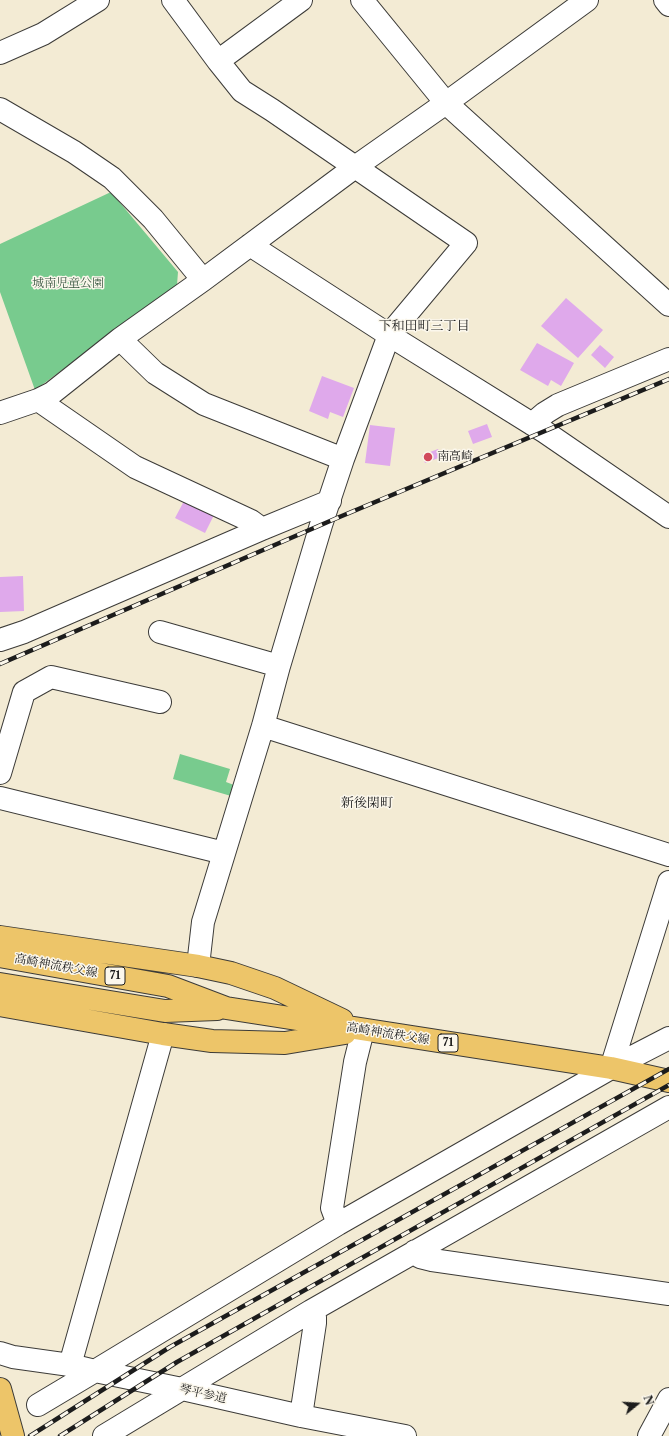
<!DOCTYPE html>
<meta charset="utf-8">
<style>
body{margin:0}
#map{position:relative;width:669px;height:1436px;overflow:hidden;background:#f3ebd4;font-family:"Libre Caslon Text",serif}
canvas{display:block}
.north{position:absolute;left:617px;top:1384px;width:40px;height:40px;-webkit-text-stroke:3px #fbf7ec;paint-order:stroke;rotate:72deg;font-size:11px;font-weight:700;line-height:16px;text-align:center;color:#1c1c1c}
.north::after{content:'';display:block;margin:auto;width:14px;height:18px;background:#1c1c1c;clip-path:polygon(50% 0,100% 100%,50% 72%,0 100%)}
</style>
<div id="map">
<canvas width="669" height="1436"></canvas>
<div class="north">N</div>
</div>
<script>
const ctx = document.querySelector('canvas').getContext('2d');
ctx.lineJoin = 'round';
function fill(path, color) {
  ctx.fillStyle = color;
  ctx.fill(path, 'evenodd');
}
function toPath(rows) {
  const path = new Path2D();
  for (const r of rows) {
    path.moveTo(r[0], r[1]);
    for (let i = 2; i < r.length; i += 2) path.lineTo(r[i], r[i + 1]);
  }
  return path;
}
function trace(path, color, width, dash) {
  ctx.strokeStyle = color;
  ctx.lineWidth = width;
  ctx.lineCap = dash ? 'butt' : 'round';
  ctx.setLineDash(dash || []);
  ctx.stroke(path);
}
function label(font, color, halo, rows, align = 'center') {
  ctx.font = font + ' "Libre Caslon Text","Noto Serif JP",serif';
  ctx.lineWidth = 3;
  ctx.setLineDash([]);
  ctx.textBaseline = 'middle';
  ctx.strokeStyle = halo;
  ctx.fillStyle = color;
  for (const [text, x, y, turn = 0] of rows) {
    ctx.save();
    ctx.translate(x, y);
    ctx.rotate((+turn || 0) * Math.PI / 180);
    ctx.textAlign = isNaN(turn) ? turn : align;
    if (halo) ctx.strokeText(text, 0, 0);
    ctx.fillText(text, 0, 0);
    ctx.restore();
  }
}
fill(toPath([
 [111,192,178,272,177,285,35,390,0,292,0,244],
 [180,754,230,769,226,782,234,785,231,796,173,779]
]), '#78cb8e');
fill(toPath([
 [566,298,603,330,578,358,541,326],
 [537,343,574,363,561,386,551,380,548,386,520,370],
 [600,345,614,357,605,368,591,355],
 [322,376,354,388,343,417,330,412,328,419,309,411],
 [487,424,492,437,473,444,468,431],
 [370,425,395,428,390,466,365,463],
 [438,449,441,457,425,463,422,455],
 [184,501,214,515,205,533,175,518],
 [23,576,24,611,0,612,0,577]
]), '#dfa9eb');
const minor = toPath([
 [173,0,218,61,242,91,272,110,466,243,389,335,343,459,321,525,279,666,263,726,203,922,198,966],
 [362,0,446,103,669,305],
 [665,0,669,5],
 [0,53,43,34,98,0],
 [218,61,301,0],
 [0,109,74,152,112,178,153,219,203,280],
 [250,245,389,335,545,432,669,517],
 [120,339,155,373,204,404,343,459],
 [38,400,135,467,251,521,262,529],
 [0,413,38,400,52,393,120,339,203,280,355,167,446,103,587,0],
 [532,424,545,413,558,405,669,359],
 [160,632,279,666],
 [0,640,24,632,262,529,330,501],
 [263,726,669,855],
 [0,773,24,692,51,677,160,702],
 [0,798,224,853],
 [611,1068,669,882],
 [338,1224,332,1208,355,1062,363,1030],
 [415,1251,420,1257,432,1260,669,1294],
 [0,1353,13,1357,70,1365,95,1371,182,1389,301,1416,405,1436],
 [70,1365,163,1034],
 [38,1405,95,1371,338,1224,611,1068,669,1038],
 [301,1416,315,1323,315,1317,311,1311],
 [104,1436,311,1311,669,1107],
 [649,1436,669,1399]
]);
const major = toPath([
 [0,937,198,966,231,973,275,988,342,1020],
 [0,956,168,986,226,1008,611,1068,669,1081],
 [0,984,165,1011,217,1009],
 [0,1005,163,1034,212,1041,285,1043,345,1033]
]);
const highway = toPath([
 [0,1389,13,1436]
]);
trace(minor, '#3c3b38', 24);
trace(major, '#3c3b38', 24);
trace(highway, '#3c3b38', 24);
trace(minor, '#fff', 22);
trace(major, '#edc569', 22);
trace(highway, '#edc569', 22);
const rail = toPath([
 [0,664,337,518,669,379],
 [30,1436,170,1347,669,1069],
 [60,1436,177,1362,669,1085]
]);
trace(rail, '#1c1c1c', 4.5);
trace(rail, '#fbf7ec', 3, [9]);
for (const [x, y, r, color] of [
 [428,457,5,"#d1495b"]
]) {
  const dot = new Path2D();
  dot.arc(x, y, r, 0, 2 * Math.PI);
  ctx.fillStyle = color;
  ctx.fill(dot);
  trace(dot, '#fbf7ec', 1.5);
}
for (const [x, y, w] of [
 [115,976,20],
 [448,1043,20]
]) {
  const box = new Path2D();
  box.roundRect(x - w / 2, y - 9, w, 18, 3);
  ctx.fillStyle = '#fbf7ec';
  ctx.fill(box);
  trace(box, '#1c1c1c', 1);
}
label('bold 11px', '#1c1c1c', null, [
 ["71",115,976],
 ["71",448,1043]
]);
label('12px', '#3c5944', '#fbf7ec', [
 ["城南児童公園",68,284]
]);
label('12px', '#1c1c1c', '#fbf7ec', [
 ["南高崎",437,457]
], 'left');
label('12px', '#1c1c1c', '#fbf7ec', [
 ["高崎神流秩父線",56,966,10],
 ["高崎神流秩父線",388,1034,9],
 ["琴平参道",203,1394,13]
]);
label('13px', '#1c1c1c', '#fbf7ec', [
 ["下和田町三丁目",424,326],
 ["新後閑町",367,803]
]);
</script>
